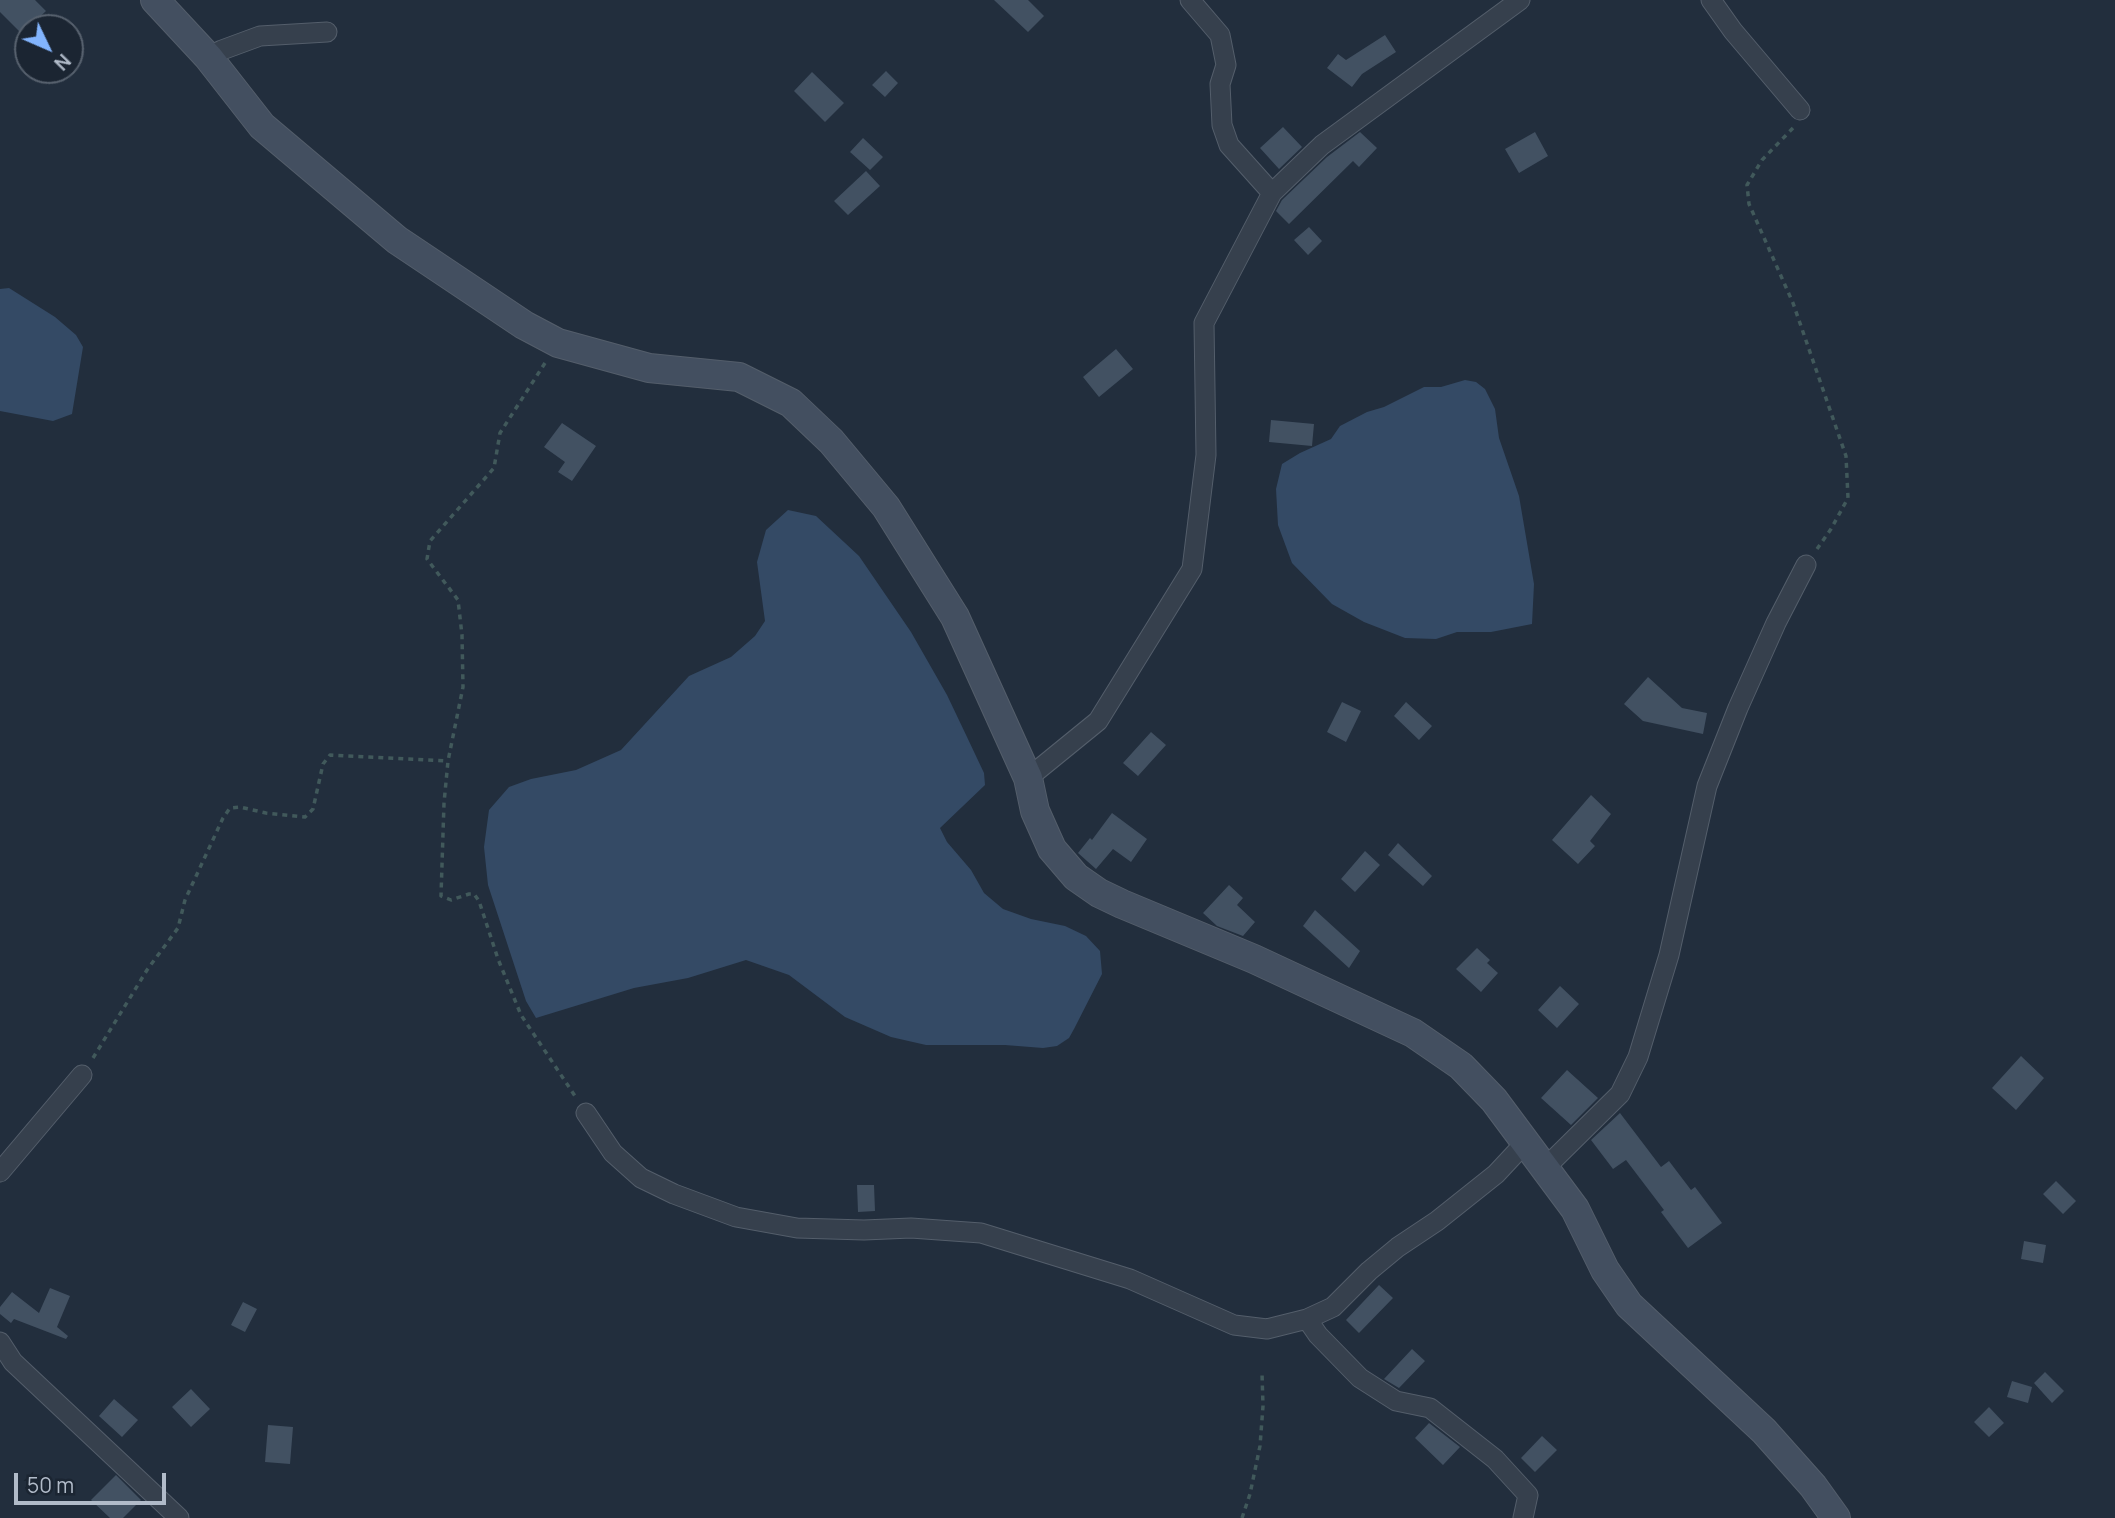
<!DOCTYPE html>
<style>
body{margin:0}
#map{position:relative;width:2115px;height:1518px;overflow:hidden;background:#222e3d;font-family:Manrope,sans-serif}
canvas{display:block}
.north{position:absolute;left:14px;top:14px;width:70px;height:70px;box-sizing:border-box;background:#1b2532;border:2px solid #57616e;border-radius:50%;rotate:134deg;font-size:19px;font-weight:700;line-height:28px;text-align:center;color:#b1bbc9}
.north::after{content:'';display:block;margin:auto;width:24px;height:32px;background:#82b4fd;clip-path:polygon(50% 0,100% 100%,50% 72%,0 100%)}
.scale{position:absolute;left:14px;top:1473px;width:152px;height:32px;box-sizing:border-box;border:4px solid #b1bbc9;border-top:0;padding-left:9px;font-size:21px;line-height:24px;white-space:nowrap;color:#b1bbc9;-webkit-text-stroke:5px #1b2532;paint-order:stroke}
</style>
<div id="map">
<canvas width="2115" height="1518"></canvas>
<div class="north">N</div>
<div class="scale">50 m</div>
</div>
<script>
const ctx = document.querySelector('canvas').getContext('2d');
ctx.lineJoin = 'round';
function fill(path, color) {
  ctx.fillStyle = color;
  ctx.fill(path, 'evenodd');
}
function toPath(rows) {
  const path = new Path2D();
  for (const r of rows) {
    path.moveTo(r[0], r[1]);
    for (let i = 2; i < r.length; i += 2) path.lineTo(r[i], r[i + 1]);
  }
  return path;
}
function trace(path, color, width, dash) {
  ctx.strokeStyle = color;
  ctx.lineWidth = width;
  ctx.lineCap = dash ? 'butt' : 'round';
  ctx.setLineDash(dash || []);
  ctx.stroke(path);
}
fill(toPath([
 [9,288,55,317,76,335,83,347,72,414,53,421,0,411,0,289],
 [1465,380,1476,382,1485,389,1495,409,1499,438,1519,496,1534,584,1532,624,1491,632,1457,632,1436,639,1405,638,1364,622,1332,604,1292,563,1278,525,1276,489,1282,464,1300,453,1331,439,1340,426,1367,412,1384,407,1424,387,1441,387],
 [788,510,816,516,859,556,911,632,947,695,967,737,984,773,985,785,940,828,947,842,971,870,984,893,1003,909,1031,919,1065,926,1086,936,1100,951,1102,974,1074,1029,1069,1038,1057,1046,1043,1048,1005,1045,926,1045,891,1037,845,1017,789,975,746,960,688,978,634,988,536,1018,526,1001,488,885,484,847,489,810,509,787,531,779,576,770,621,750,689,676,731,657,755,636,765,621,757,562,766,530]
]), '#344a65');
fill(toPath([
 [0,0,35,0,46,11,22,34,0,12],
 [994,0,1028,0,1044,16,1028,32],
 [1385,35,1396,52,1362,74,1352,87,1327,68,1338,54,1346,60],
 [886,71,898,83,885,97,872,85],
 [812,72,844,103,825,122,794,91],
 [1283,127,1302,147,1279,169,1260,148],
 [1360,132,1377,148,1359,167,1353,161,1289,224,1276,211,1282,200,1327,157],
 [1535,132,1548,156,1519,173,1505,149],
 [863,138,883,157,870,170,850,152],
 [866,171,880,186,848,215,834,201],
 [1309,227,1322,241,1308,255,1294,240],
 [1116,349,1133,369,1099,397,1083,377],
 [1271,420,1314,424,1312,446,1269,442],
 [562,423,596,446,572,481,558,472,565,462,544,447],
 [1648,677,1682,708,1707,713,1703,734,1643,721,1624,704],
 [1342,702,1361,711,1346,742,1327,732],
 [1406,702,1432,726,1419,740,1394,716],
 [1151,732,1166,745,1138,776,1123,763],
 [1591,795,1611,814,1590,841,1595,846,1578,864,1552,840],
 [1112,813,1147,839,1131,862,1113,849,1096,869,1078,853,1090,838,1092,840],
 [1398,843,1432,876,1423,886,1388,855],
 [1365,851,1380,865,1355,892,1341,879],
 [1229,885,1243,898,1237,905,1255,922,1243,936,1217,926,1203,913],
 [1315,910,1360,951,1349,968,1303,926],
 [1477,948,1490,960,1487,963,1498,973,1481,992,1456,969],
 [1560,986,1579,1004,1557,1028,1538,1010],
 [2021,1056,2044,1078,2016,1110,1992,1088],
 [1567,1070,1598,1098,1571,1125,1541,1098],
 [1620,1113,1661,1167,1669,1161,1691,1190,1695,1187,1722,1223,1688,1248,1661,1212,1664,1210,1626,1160,1613,1169,1591,1140],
 [2056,1181,2076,1201,2063,1214,2043,1194],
 [857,1185,874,1185,875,1211,858,1212],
 [2024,1241,2046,1245,2043,1263,2021,1259],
 [1379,1285,1393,1298,1359,1333,1346,1320],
 [50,1288,70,1296,57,1327,68,1336,66,1339,14,1319,11,1323,0,1314,0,1307,12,1292,39,1313],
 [243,1302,257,1309,245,1332,231,1325],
 [1412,1349,1425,1361,1399,1388,1384,1379],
 [2045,1372,2064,1391,2052,1403,2034,1383],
 [2012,1381,2032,1387,2028,1403,2007,1397],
 [191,1389,210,1409,191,1427,172,1407],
 [114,1399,138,1420,122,1437,99,1416],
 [1989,1407,2004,1423,1989,1437,1974,1422],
 [1429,1423,1460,1447,1443,1465,1415,1438],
 [268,1425,293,1427,290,1464,265,1462],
 [1542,1436,1557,1450,1535,1472,1521,1458],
 [116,1475,141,1500,123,1518,110,1518,91,1500]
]), '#425162');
const street = toPath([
 [1190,0,1220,35,1226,65,1220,84,1222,125,1229,145,1272,193],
 [1711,0,1733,31,1800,110],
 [208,57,222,50,260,36,327,32],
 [1028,778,1098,721,1192,569,1206,455,1204,323,1272,193,1322,145,1520,0],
 [586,1113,613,1153,641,1178,674,1194,736,1217,797,1228,864,1230,911,1228,981,1233,1130,1279,1234,1325,1267,1329,1307,1319,1333,1307,1369,1271,1398,1247,1437,1221,1496,1174,1524,1144],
 [1545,1168,1620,1094,1638,1057,1669,955,1707,786,1738,708,1776,623,1806,565],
 [0,1172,82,1075],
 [1307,1319,1318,1335,1360,1378,1396,1401,1430,1408,1495,1459,1528,1495,1523,1518],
 [0,1342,13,1362,179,1518]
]);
const secondary = toPath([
 [155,0,208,57,262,126,397,240,524,325,558,343,649,368,739,377,791,403,831,441,886,507,955,617,1028,778,1035,811,1052,849,1076,877,1099,893,1122,904,1254,959,1413,1033,1461,1066,1494,1100,1575,1209,1605,1270,1629,1305,1764,1431,1813,1486,1836,1518]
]);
trace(street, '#545e6b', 21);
trace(secondary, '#545e6b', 30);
trace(toPath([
 [1793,128,1762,160,1747,185,1749,204,1793,303,1846,456,1848,498,1831,529,1817,549],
 [545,363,500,433,494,468,430,541,427,559,458,600,462,635,463,687,448,761,444,803,441,896,451,900,469,894,474,894,479,901,498,959,521,1015,575,1096],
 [93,1058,147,970,178,928,185,900,223,818,230,808,240,807,266,813,305,817,313,809,323,764,330,755,448,761],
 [1242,1518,1250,1494,1260,1446,1263,1406,1262,1373]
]), '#41595b', 3.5, [5, 5]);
trace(street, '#36404d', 19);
trace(secondary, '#434f60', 28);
</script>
